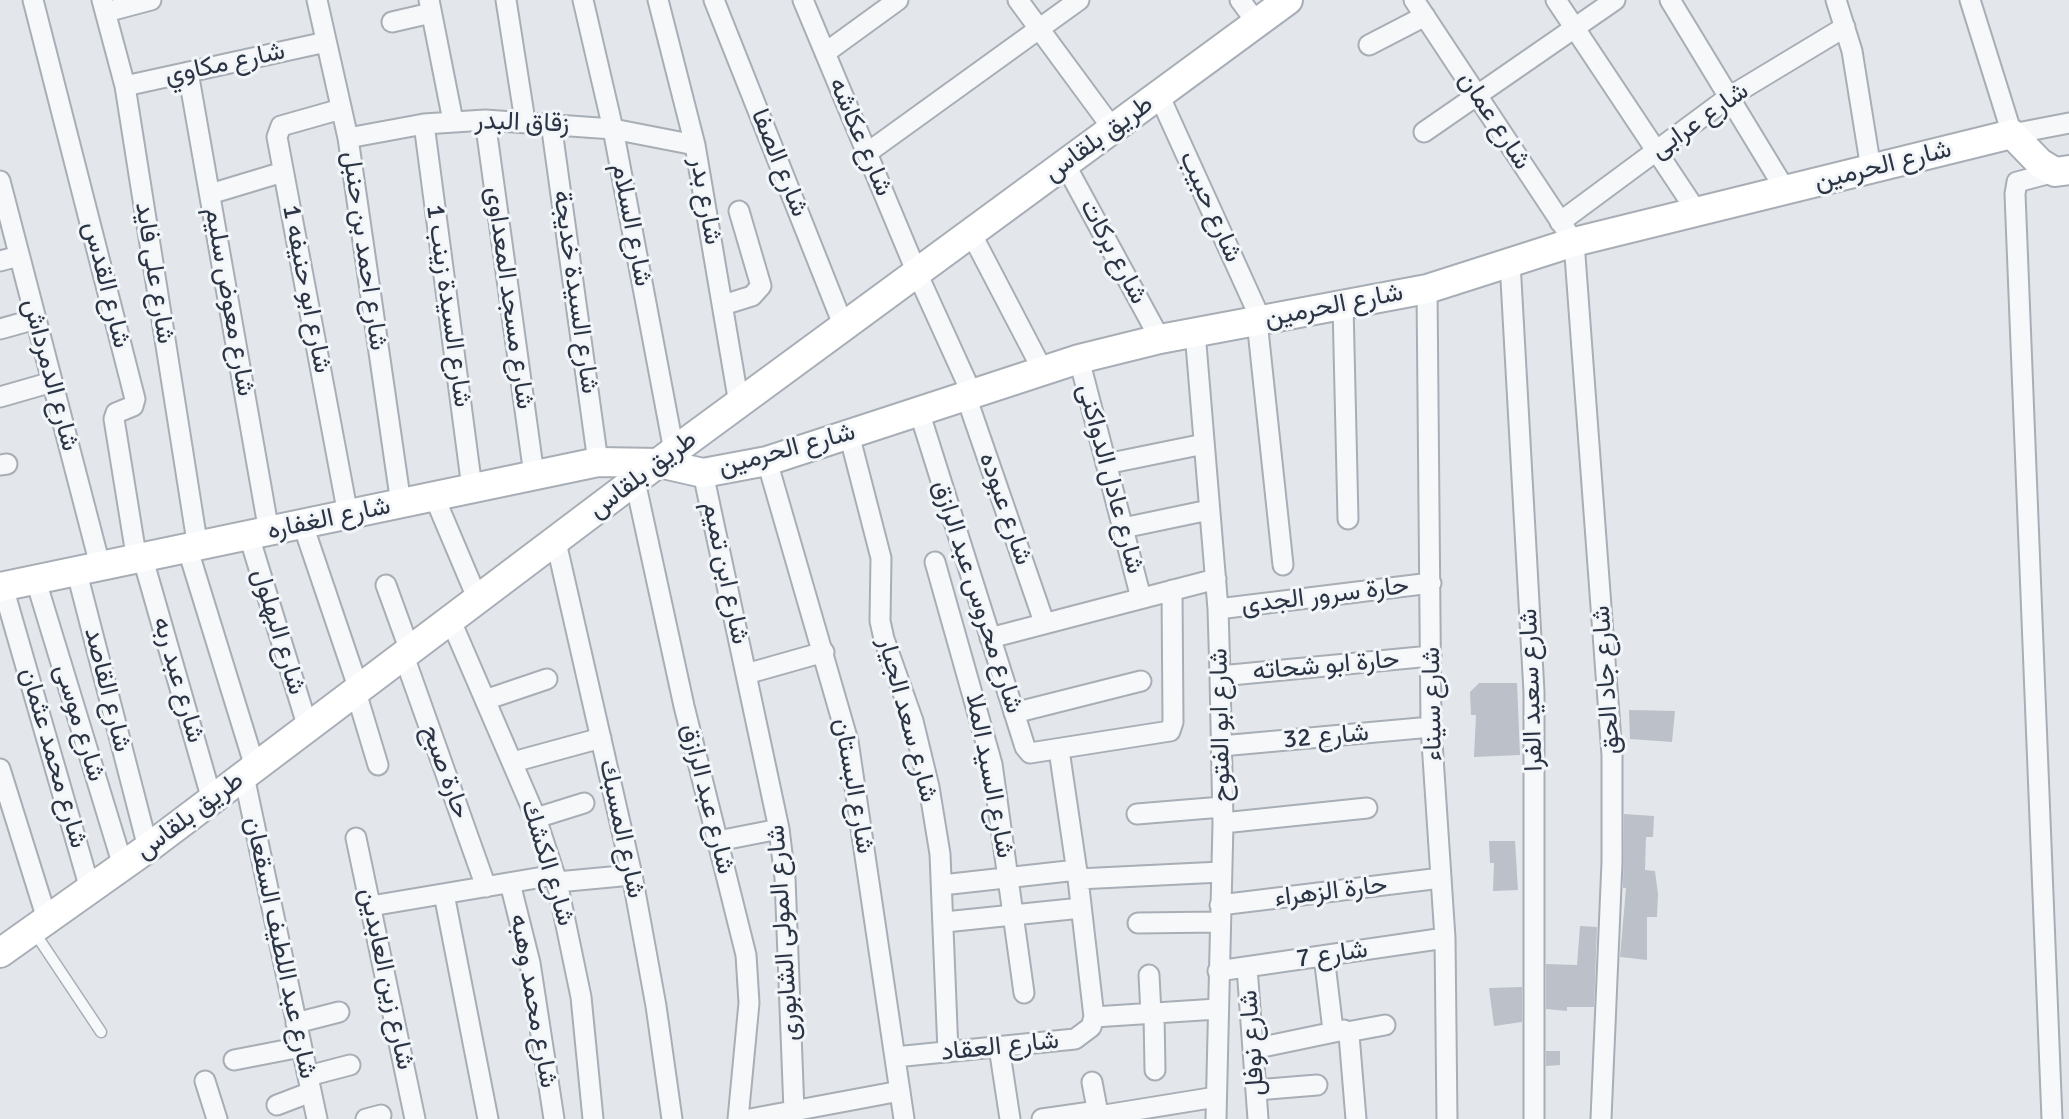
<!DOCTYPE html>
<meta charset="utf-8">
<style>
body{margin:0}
canvas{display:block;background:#e3e7ec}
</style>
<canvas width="2069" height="1119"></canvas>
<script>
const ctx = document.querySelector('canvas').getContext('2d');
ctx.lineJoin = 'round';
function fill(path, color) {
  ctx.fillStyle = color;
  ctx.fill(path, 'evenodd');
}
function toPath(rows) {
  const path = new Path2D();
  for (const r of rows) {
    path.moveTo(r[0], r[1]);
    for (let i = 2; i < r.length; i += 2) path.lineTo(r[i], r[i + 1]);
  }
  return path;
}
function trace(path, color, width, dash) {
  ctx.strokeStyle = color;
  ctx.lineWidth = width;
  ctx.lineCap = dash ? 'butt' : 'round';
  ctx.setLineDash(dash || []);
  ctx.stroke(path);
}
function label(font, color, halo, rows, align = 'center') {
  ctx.font = font + ' Signika,Vazirmatn,sans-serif';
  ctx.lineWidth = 6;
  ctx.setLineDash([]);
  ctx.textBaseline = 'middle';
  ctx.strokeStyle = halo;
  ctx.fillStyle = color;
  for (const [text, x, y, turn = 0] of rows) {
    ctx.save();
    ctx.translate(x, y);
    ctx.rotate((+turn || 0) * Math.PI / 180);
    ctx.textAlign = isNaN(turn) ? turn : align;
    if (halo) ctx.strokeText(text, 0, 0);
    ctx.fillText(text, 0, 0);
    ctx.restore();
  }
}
fill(toPath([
 [1479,683,1517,683,1520,755,1474,757,1476,715,1471,715,1470,692],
 [1629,710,1675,711,1672,742,1630,739],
 [1624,814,1654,816,1653,837,1646,837,1645,870,1655,871,1658,894,1657,917,1647,917,1647,960,1620,957,1626,888,1623,888],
 [1489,841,1515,841,1518,890,1493,891,1494,863,1490,863],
 [1580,926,1597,927,1594,1007,1567,1007,1567,1011,1546,1009,1546,964,1577,965],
 [1522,987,1522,1022,1494,1026,1489,988],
 [1546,1051,1560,1051,1560,1065,1546,1066]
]), '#bbc0c9');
const lane = toPath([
 [35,933,101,1032]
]);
const street = toPath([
 [33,0,135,399,133,406,116,413,114,419,137,561],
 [102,0,125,86,198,548],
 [317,0,348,138,401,504],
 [429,0,453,121],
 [506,0,525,121],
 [583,0,613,129,674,451],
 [658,0,695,145,739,404],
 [714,0,844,327],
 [803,0,917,273,972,394],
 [1018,0,1113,129],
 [1240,0,1257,23],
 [1414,0,1574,242,1612,755,1612,862,1601,1119],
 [1556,0,1697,212],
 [1670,0,1786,191],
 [1836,0,1852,51,1871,169],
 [1970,0,2012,134,2069,123],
 [106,12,151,0],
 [392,22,431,13],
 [1369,45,1425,16],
 [825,53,898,0],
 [188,72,269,532],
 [125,86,326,42],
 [1159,95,1261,320],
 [341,109,281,126,277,137,348,515],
 [485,120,534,475],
 [551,123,598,462],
 [424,124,472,488],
 [1424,132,1615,0],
 [348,138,424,124,485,120,613,129,695,145],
 [867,153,1079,0],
 [1065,164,1160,339],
 [0,181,101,569],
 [210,194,283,172],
 [1560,222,1729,97,1845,27],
 [971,233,1043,371],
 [0,261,19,256],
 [1510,262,1534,692,1534,1119],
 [1427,289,1431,727,1445,938,1447,1119],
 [723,305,752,296,761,286,739,211],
 [1343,305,1348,519],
 [1257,321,1283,565],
 [0,329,36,319],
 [1195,332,1218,609,1220,676,1223,823,1216,1119],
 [1079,359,1141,598],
 [966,396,1044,622],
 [0,397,52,382],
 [919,411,1025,747,1030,753,1170,731,1173,722,1172,590],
 [849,434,881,558,880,621,884,639,913,721,929,787,940,854,948,1052],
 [767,461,848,741,904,1119],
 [1106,464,1204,444],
 [0,465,7,464],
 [703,473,779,829,785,878,794,1111],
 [635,481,684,706,746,955,749,1003,738,1119],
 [434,496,478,600],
 [303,525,359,690],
 [1123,528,1209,510],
 [249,536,308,728],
 [556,542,632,875,656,1006,672,1119],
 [188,550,255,767],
 [143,559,212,800],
 [935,562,992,764,1024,993],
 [77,573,148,848],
 [36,581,123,866],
 [386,585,410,651],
 [3,587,90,889],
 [1218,609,1431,583],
 [451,621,536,818,557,882,581,997,593,1119],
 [990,638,1216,579],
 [404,656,486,887],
 [746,674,824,652],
 [1220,676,1431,656],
 [356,692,378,765],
 [485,700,547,679],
 [1014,713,1141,681],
 [1221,746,1431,727],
 [513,762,601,738],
 [0,769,47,919],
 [244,776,317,1119],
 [1137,814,1222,807],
 [536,818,584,803],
 [1223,823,1367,808],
 [356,838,415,1119],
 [718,841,779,829],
 [1078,879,1221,872],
 [557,882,632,875],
 [510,883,530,963,554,1119],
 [942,885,1077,870],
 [444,894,488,1119],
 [1220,905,1441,878],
 [371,906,555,875],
 [945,922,1081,908],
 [1138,923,1219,922],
 [1324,956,1333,1030],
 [1247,967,1258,1119],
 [1218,971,1445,938],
 [1149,975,1151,1014],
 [1154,1014,1155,1070],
 [1094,1017,1217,1009],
 [296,1023,339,1012],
 [1347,1032,1385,1025],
 [999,1047,1010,1119],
 [1253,1049,1344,1030,1349,1035,1356,1119],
 [895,1057,1075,1039,1091,1027,1094,1017,1078,879,1059,750],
 [234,1060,301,1047],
 [308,1076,350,1065],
 [205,1081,217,1119],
 [1092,1082,1099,1119],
 [1256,1090,1317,1085],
 [277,1105,311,1092],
 [1099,1116,1216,1097],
 [366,1119,381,1115],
 [750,1119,900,1091],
 [1042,1119,1098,1111],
 [2052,1119,2015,194,2017,182,2055,172]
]);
const secondary = toPath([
 [0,587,598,462,659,463,703,473,767,461,1079,359,1160,339,1427,289,1574,242,2012,134,2040,163,2055,172,2069,170],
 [0,953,148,848,674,451,1288,0]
]);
trace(lane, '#a8aeb6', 13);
trace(street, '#a8aeb6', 23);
trace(secondary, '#a8aeb6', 32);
trace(lane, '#f6f8fa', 10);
trace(street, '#f6f8fa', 19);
trace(secondary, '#fff', 28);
label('26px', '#2b3444', '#f3f6f9', [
 ["شارع مكاوي",225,64,-12],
 ["شارع عمان",1494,121,57],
 ["شارع عرابى",1700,121,-35],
 ["زقاق البدر",522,123,2],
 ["شارع عكاشه",860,137,67],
 ["طريق بلقاس",1099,139,-36],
 ["شارع الصفا",779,163,68],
 ["شارع الحرمين",1883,166,-14],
 ["شارع بدر",705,201,80],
 ["شارع حبيب",1210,207,66],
 ["شارع السلام",631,225,79],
 ["شارع احمد بن حنبل",364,251,82],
 ["شارع بركات",1113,252,62],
 ["شارع على فايد",154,273,81],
 ["شارع القدس",106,285,76],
 ["شارع ابو حنيفه 1",306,289,79],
 ["شارع السيدة خديجة",575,292,82],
 ["شارع مسجد المعداوى",509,298,82],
 ["شارع معوض سليم",229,302,80],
 ["شارع السيدة زينب 1",448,306,82],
 ["شارع الحرمين",1334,306,-11],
 ["شارع الدمرداش",50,375,75],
 ["شارع الحرمين",787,450,-15],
 ["طريق بلقاس",643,475,-37],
 ["شارع عادل الدواكنى",1110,479,75],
 ["شارع عبوده",1005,509,71],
 ["شارع الغفاره",329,519,-12],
 ["شارع ابن تميم",725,573,78],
 ["حارة سرور الجدى",1325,596,-7],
 ["شارع محروس عبد الرازق",977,597,72],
 ["شارع البهلول",278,632,73],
 ["حارة ابو شحاته",1326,666,-5],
 ["شارع عبد ربه",178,680,74],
 ["شارع جاد الحق",1607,680,-94],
 ["شارع القاصد",107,690,76],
 ["شارع سعيد الفرا",1532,690,-92],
 ["شارع سيناء",1433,704,-91],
 ["شارع سعد الجيار",907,720,75],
 ["شارع موسى",79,723,73],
 ["شارع ابو الفتوح",1221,725,-91],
 ["شارع 32",1326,737,-5],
 ["شارع محمد عثمان",53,758,74],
 ["حارة صبح",445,772,70],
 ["شارع السيد الملا",989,776,79],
 ["شارع البستان",853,786,80],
 ["شارع عبد الرازق",707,799,76],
 ["طريق بلقاس",190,816,-37],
 ["شارع المسبك",621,829,78],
 ["شارع الكشك",547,863,73],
 ["حارة الزهراء",1331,892,-7],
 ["شارع المولى الشابورى",784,933,-94],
 ["شارع عبد اللطيف السقعان",280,948,78],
 ["شارع 7",1332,955,-8],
 ["شارع زين العابدين",386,979,78],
 ["شارع محمد وهبه",533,1001,80],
 ["شارع نوفل",1253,1043,-94],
 ["شارع العقاد",1000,1047,-6]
]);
</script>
